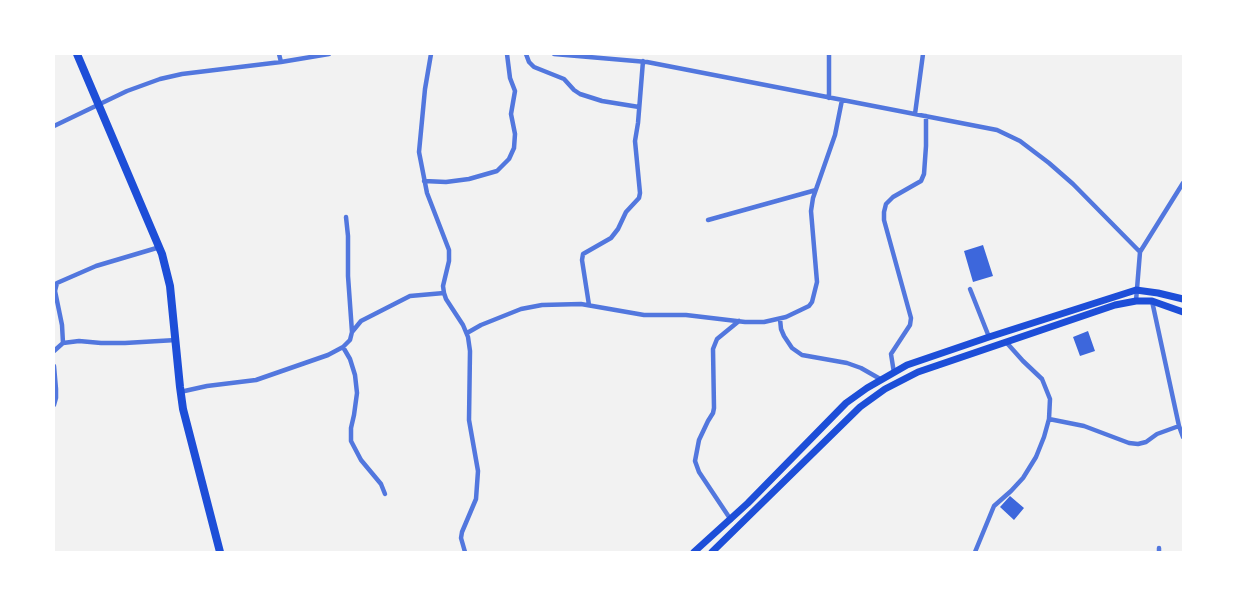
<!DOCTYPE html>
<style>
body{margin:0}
#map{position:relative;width:1237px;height:606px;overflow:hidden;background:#f2f2f2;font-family:"Alegreya Sans",sans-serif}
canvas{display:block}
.frame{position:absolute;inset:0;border:55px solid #fff;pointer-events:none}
</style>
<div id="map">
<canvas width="1237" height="606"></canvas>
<div class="frame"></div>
</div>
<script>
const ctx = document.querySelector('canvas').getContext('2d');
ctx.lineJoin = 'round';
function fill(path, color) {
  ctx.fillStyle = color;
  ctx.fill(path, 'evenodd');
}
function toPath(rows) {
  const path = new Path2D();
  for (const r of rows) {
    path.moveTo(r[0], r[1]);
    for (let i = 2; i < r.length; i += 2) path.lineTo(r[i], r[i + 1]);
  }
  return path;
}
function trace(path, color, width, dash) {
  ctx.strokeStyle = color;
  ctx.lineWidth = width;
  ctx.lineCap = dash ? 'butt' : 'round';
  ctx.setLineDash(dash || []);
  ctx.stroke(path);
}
fill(toPath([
 [983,245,993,276,973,282,964,251],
 [1088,331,1095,351,1080,356,1073,337],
 [1010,496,1024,508,1014,520,1000,507]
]), '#3d67dc');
trace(toPath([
 [279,54,281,62],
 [431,54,425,89,419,152,427,193,449,250,449,261,443,286,444,293,446,299,463,325,468,337,470,351,469,420,478,471,476,499,462,532,461,538,465,552],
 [526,54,529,62,534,67,564,79,574,90,580,94,602,101,639,107],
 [554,54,647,62,997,130,1020,141,1049,163,1073,184,1140,252],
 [829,98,829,54],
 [915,114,923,54],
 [54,126,127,91,160,79,182,74,281,62,329,54],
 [424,181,446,182,469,179,497,171,509,159,514,148,515,134,511,114,515,91,510,78,507,54],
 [708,220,816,190],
 [970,289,989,337],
 [1136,301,1140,252,1183,183],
 [1152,301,1179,426,1183,437],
 [589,305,582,260,583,254,611,238,618,229,626,212,639,198,640,193,635,141,638,123,643,61],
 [780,319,781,329,784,336,792,348,802,355,847,363,861,368,882,380],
 [352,332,361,321,410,296,444,293],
 [467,333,481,325,521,309,542,305,581,304,644,315,686,315,745,322,764,322,786,317,809,306,812,302,817,282,811,211,813,198,835,135,842,100],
 [63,343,79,341,101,343,125,343,176,340],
 [343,347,350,359,355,375,357,393,354,415,351,428,351,441,361,460,381,484,385,494],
 [54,351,63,343,62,325,55,291,57,283,96,266,160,247],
 [54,366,56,389,56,398,54,405],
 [894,373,891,354,910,325,911,318,884,220,884,212,886,204,893,197,921,181,924,174,926,146,926,116],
 [180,392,207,386,256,380,328,355,343,347,350,340,352,332,348,276,348,236,346,217],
 [1049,419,1084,426,1129,443,1138,444,1146,442,1157,434,1179,426],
 [731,520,699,472,695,461,699,440,708,421,713,413,714,408,713,349,717,339,739,321],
 [1159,548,1159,552],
 [975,552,994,506,1011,491,1023,478,1036,457,1044,437,1049,419,1050,399,1042,379,1023,361,1006,342]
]), '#5277de', 4.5);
trace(toPath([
 [694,552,748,503,846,403,867,388,907,365,989,337,1136,290,1158,293,1183,299],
 [712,552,860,407,885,389,918,372,1115,305,1136,301,1152,301,1183,312]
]), '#1d4ed8', 7);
trace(toPath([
 [77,54,162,254,170,286,180,387,183,409,220,552]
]), '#1d4ed8', 8);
</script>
